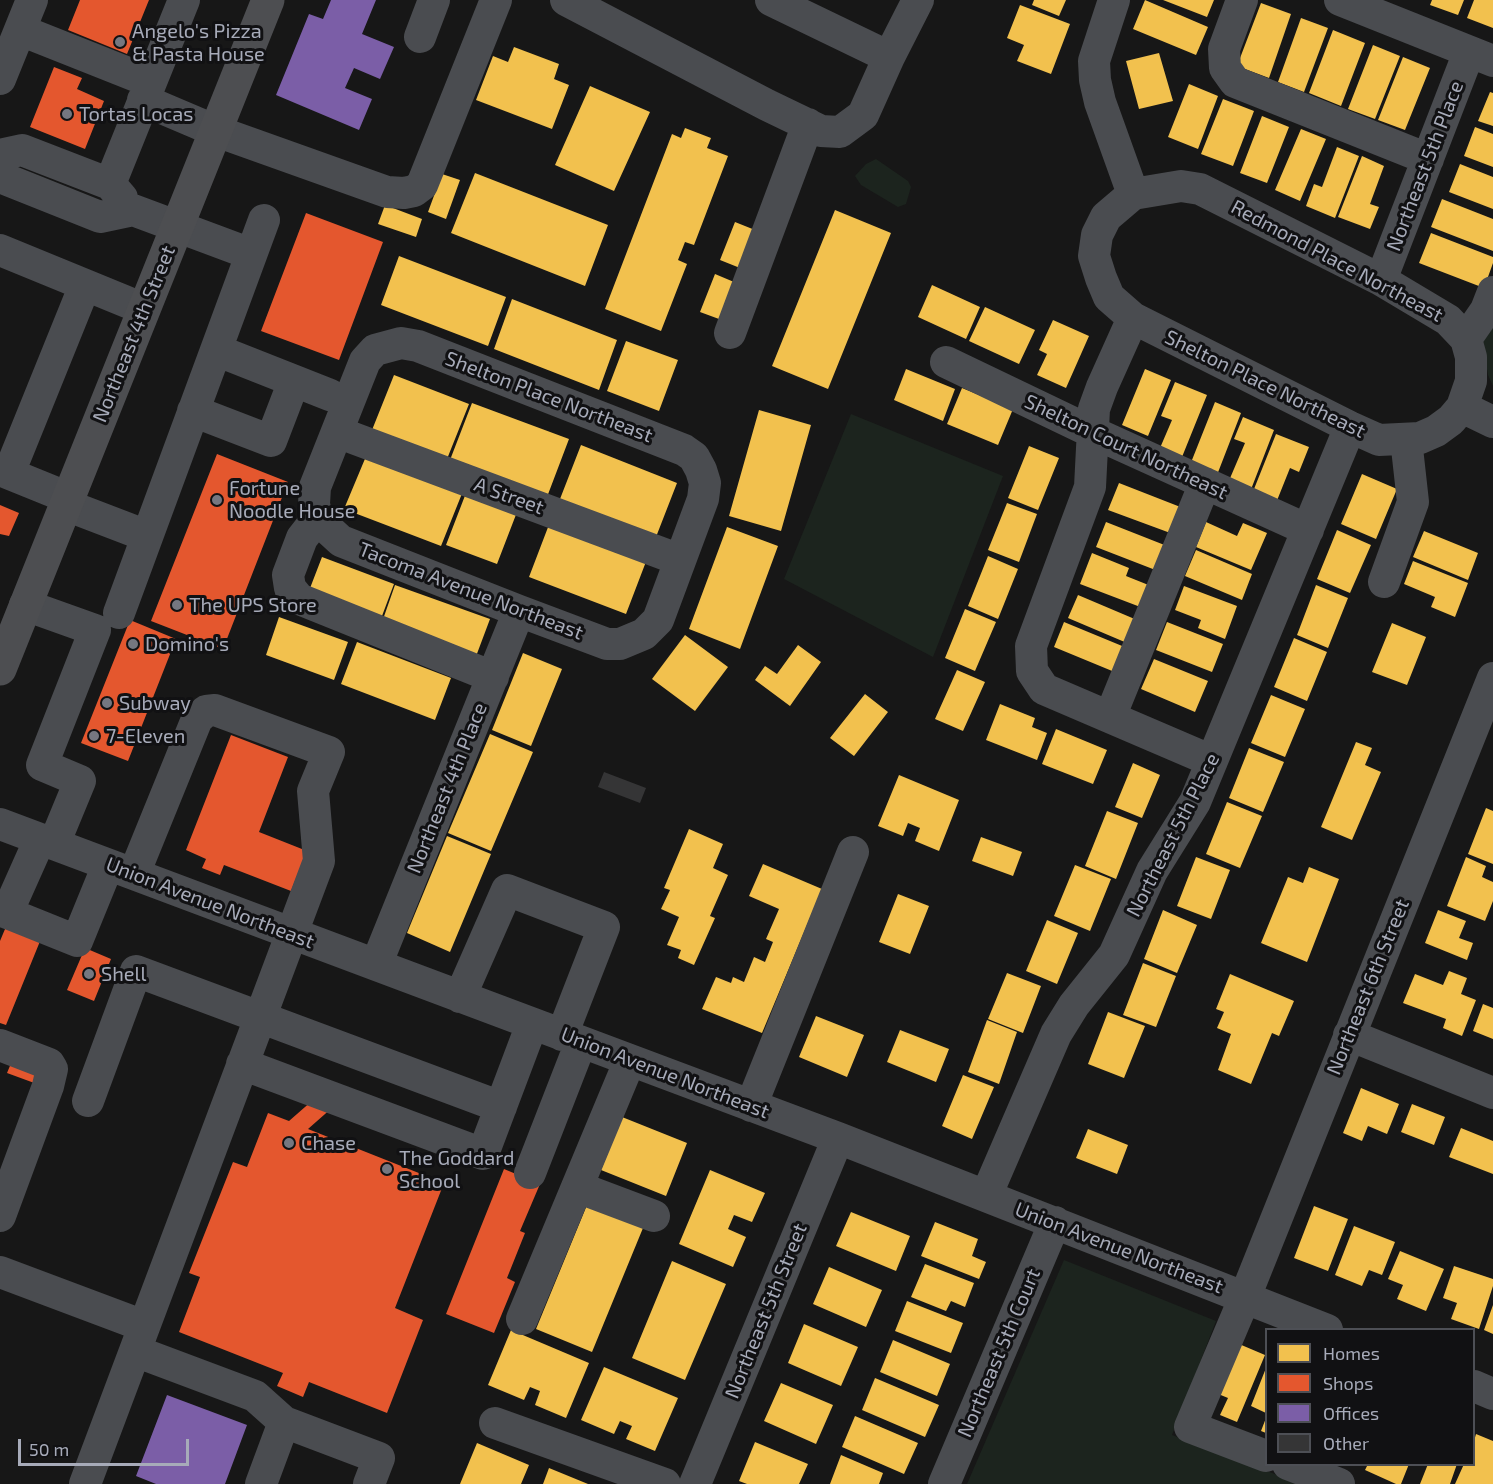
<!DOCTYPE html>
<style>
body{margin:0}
#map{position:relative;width:1493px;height:1484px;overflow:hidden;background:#171717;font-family:"Exo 2",sans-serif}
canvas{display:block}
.legend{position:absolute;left:1265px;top:1328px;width:210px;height:138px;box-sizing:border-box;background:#111113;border:2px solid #4d4f55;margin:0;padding:8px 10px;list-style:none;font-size:18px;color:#a7abb9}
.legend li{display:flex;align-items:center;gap:12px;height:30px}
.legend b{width:30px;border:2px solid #4d4f55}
.scale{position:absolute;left:18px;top:1439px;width:171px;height:27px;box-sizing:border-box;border:3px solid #a7abb9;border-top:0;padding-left:8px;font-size:18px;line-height:21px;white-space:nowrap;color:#a7abb9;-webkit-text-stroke:4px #111113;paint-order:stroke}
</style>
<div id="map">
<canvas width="1493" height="1484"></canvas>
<ul class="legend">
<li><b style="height:16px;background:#f2c14e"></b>Homes</li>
<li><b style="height:16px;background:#e4572e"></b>Shops</li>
<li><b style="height:16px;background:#7b5ea7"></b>Offices</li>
<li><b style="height:16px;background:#353536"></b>Other</li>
</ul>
<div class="scale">50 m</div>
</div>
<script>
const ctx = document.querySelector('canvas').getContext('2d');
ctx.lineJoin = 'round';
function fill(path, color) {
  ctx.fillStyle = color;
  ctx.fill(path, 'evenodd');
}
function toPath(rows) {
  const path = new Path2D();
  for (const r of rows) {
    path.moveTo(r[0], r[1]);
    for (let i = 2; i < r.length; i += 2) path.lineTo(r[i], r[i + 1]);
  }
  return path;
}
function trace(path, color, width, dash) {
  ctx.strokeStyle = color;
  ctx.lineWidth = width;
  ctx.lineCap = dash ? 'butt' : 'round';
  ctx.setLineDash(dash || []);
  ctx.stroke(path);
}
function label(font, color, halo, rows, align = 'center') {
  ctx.font = font + ' "Exo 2",sans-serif';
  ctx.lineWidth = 6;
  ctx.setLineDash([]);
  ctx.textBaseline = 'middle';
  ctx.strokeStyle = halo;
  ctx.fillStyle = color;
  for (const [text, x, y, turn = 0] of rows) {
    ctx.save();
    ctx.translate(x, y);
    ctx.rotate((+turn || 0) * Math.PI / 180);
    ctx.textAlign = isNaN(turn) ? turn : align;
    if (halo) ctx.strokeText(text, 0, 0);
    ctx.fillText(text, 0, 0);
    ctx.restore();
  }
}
fill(toPath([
 [876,159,908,181,911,187,906,204,898,207,861,185,855,176,866,164],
 [1493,314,1493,386,1488,375,1482,337],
 [851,414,1003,476,933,657,784,579],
 [1064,1260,1216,1321,1172,1435,1301,1484,967,1484]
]), '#1c241e');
fill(toPath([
 [1034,0,1066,0,1059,16,1032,5],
 [1145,0,1208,27,1196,55,1133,29],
 [1163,0,1214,0,1207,17],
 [1432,0,1464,0,1458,15,1430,5],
 [1474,0,1493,0,1493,28,1467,18],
 [1261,3,1291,14,1269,78,1237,66],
 [1020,5,1070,24,1051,74,1017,61,1024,45,1007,38],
 [1301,18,1328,28,1304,92,1278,82],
 [1333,30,1365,43,1341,106,1309,93],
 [1373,45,1400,56,1375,119,1348,109],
 [514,47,559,64,554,79,569,85,552,129,476,100,493,56,508,62],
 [1159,53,1173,101,1139,109,1126,61],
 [1403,57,1430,68,1405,130,1378,120],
 [1189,84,1218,96,1198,149,1168,137],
 [590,86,650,112,614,191,555,165],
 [1490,92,1493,93,1493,126,1478,121],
 [1223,99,1254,111,1233,166,1201,154],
 [1262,116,1289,127,1267,183,1240,173],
 [1475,127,1493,134,1493,167,1464,156],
 [685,128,711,138,707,148,728,156,694,245,685,242,678,260,687,264,661,331,605,309,672,134,681,138],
 [1301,129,1326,139,1300,201,1275,190],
 [1337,147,1359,156,1335,218,1306,206,1314,184,1322,187],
 [1362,156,1384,166,1370,204,1379,207,1370,229,1338,217],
 [1460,164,1493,177,1493,209,1449,192],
 [475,173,608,225,585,286,451,233],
 [442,174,460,180,446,219,428,212],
 [1442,199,1493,219,1493,251,1431,227],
 [385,205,422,219,416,237,378,224],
 [835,210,891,233,828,389,772,366],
 [735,222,755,230,740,268,720,260],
 [1431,233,1493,257,1493,263,1484,288,1419,263],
 [399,256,506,297,488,346,381,305],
 [715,274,734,282,719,319,700,312],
 [932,285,980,307,966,339,918,317],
 [512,299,617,340,599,390,494,349],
 [985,307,1035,330,1019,364,969,341],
 [1053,320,1089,336,1066,388,1037,375,1047,354,1039,350],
 [626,341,678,360,659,411,607,391],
 [906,369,955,389,943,421,894,400],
 [1145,369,1171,380,1148,436,1122,425],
 [394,375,469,404,447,459,372,430],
 [1175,382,1207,395,1182,457,1160,448,1172,420,1161,416],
 [962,388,1013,409,998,445,947,424],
 [1215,402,1241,413,1217,475,1190,465],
 [472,403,569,439,547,497,450,460],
 [759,410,811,425,781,531,729,516],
 [1243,417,1274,430,1250,492,1228,483,1245,443,1234,439],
 [1276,434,1309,447,1299,472,1290,468,1274,508,1250,499],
 [581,445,677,483,656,537,560,499],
 [1029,446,1059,458,1038,510,1008,498],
 [367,454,463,491,441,546,344,509],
 [1362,474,1397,489,1376,539,1341,524],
 [1119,483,1183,508,1173,534,1108,510],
 [466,493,517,512,497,564,446,545],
 [1007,503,1037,514,1019,562,988,550],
 [550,522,647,559,626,614,529,577],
 [1106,522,1167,546,1158,571,1096,547],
 [1206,522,1237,536,1243,523,1267,533,1251,570,1196,547],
 [727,527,778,546,740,649,689,629],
 [1337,530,1371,545,1350,593,1317,579],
 [1424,531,1478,553,1468,580,1413,557],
 [1196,550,1252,574,1242,600,1185,576],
 [1092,553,1129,568,1126,576,1151,586,1143,608,1080,584],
 [988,556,1018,569,998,619,968,606],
 [322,557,394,584,379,624,307,596],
 [1413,561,1468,583,1455,617,1431,607,1435,597,1404,584],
 [395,585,490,619,475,659,381,625],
 [1316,585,1348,598,1328,648,1297,635],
 [1184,586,1237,606,1225,639,1198,628,1201,620,1175,610],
 [1078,595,1137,620,1127,643,1068,618],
 [965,609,996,622,975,671,945,658],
 [279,617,348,642,334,680,266,655],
 [1064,622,1127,648,1117,673,1054,647],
 [1167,622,1223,644,1212,672,1156,650],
 [1392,623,1426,637,1407,685,1372,672],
 [685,635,728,667,695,711,652,679],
 [1294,638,1327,652,1307,701,1274,687],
 [357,642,451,678,435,720,341,684],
 [798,645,821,662,790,706,755,680,765,666,777,674],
 [523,653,562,669,531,746,492,730],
 [1154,659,1208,681,1195,712,1141,689],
 [957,670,985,682,963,731,935,719],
 [865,694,888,712,854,756,830,738],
 [1271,695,1305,709,1285,757,1251,743],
 [1000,704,1035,718,1032,727,1047,733,1037,760,986,740],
 [1056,729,1107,750,1093,784,1042,764],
 [490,734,533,752,491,851,448,833],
 [1356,742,1372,748,1365,765,1381,772,1352,840,1321,827],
 [1249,748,1284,762,1263,812,1229,798],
 [1133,763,1160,775,1142,818,1115,807],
 [899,775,959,800,939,851,915,841,920,828,908,823,903,836,878,826],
 [1227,802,1262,816,1240,868,1206,854],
 [1486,808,1493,811,1493,864,1468,854],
 [1107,811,1138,823,1116,879,1085,866],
 [689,829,723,844,713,868,728,875,710,916,715,918,694,965,678,958,681,950,667,945,679,917,661,909,670,890,664,888],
 [447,836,491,854,450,952,407,933],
 [981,837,1022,852,1013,876,972,861],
 [1196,857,1230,870,1211,919,1177,906],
 [1466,857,1486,866,1482,877,1493,882,1493,901,1485,921,1447,906],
 [763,864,822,889,762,1033,702,1009,716,977,731,983,733,977,744,982,754,957,765,962,773,942,766,939,779,909,749,896],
 [1075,865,1111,879,1090,931,1054,916],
 [1309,867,1339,879,1307,962,1261,943,1288,877,1303,883],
 [898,894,929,906,910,954,879,942],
 [1163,910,1197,925,1177,973,1144,959],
 [1438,910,1466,921,1459,938,1473,943,1467,960,1425,943],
 [1047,920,1078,933,1057,984,1026,971],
 [1143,963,1176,976,1156,1027,1123,1015],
 [1449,971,1467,978,1461,994,1476,1000,1462,1036,1443,1028,1446,1019,1403,1003,1415,974,1443,985],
 [1007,973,1041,986,1023,1033,988,1019],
 [1230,974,1294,1001,1279,1036,1272,1033,1251,1084,1218,1070,1231,1034,1217,1028,1224,1012,1216,1009],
 [1483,1004,1493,1008,1493,1039,1473,1031],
 [1108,1012,1145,1026,1124,1078,1088,1064],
 [816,1016,864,1035,847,1077,799,1057],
 [987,1020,1017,1032,999,1084,968,1072],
 [900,1030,949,1049,936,1082,887,1062],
 [963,1075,994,1087,972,1139,942,1126],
 [1361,1088,1399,1104,1387,1134,1368,1126,1362,1141,1343,1133],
 [1412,1104,1445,1117,1434,1145,1401,1132],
 [622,1117,687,1143,666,1196,601,1170],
 [1461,1128,1493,1141,1493,1174,1449,1157],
 [1088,1129,1128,1145,1117,1174,1076,1158],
 [710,1170,765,1193,752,1222,734,1215,728,1229,746,1237,733,1267,679,1244],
 [587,1205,643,1228,592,1352,536,1329],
 [1314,1206,1348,1219,1328,1271,1294,1258],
 [851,1212,910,1236,896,1271,836,1246],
 [935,1222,978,1239,972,1256,986,1262,979,1279,921,1256],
 [1354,1226,1395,1242,1382,1275,1369,1270,1362,1286,1335,1275],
 [1400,1251,1444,1269,1426,1311,1397,1299,1403,1285,1388,1279],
 [672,1261,726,1284,685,1380,632,1358],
 [925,1264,974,1283,965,1307,951,1301,946,1311,911,1297],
 [1454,1266,1493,1279,1493,1286,1479,1329,1451,1319,1457,1303,1443,1298],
 [829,1267,882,1290,866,1327,813,1304],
 [907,1301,963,1323,951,1353,895,1331],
 [1493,1305,1493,1334,1484,1330],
 [804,1324,858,1347,841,1386,788,1363],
 [511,1330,589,1363,566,1418,535,1405,540,1391,530,1387,524,1400,488,1385],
 [893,1340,950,1364,937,1396,880,1372],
 [1232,1341,1265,1355,1237,1422,1220,1415,1228,1398,1211,1391],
 [604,1367,678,1398,655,1451,626,1439,632,1426,620,1421,614,1434,581,1420],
 [1266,1368,1266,1413,1251,1406],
 [875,1378,939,1405,925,1437,862,1410],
 [781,1383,833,1405,816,1444,764,1421],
 [855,1416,918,1443,904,1474,842,1447],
 [1266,1418,1266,1433,1261,1431],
 [1476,1434,1493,1441,1493,1484,1455,1484,1464,1464,1474,1464,1474,1441],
 [755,1442,808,1464,799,1484,747,1484,739,1481],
 [477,1443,529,1465,521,1484,460,1484],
 [841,1455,883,1473,879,1484,830,1484],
 [1368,1464,1409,1464,1401,1484,1396,1484,1365,1470],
 [1428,1464,1457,1464,1450,1484,1420,1484],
 [549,1468,588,1484,543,1484]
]), '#f2c14e');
fill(toPath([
 [80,0,149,0,127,54,68,30],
 [54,67,82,78,77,89,104,101,85,149,30,127],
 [306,213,383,242,339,360,261,331],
 [217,454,288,482,223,649,151,621],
 [0,505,19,513,9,536,0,534],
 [130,620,176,639,128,761,81,743],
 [231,735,288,757,259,832,307,851,291,891,224,865,220,875,202,868,206,859,186,850],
 [13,910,47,924,6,1025,0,1023,0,941],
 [85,948,111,959,94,1001,67,990],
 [14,1056,43,1066,37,1084,7,1073],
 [313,1100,333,1107,308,1129,444,1183,395,1308,423,1320,387,1413,309,1382,303,1397,277,1386,283,1373,179,1332,200,1277,189,1273,233,1162,247,1167,268,1113,289,1121],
 [504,1169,540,1184,520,1231,525,1233,507,1278,515,1282,494,1333,446,1314]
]), '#e4572e');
fill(toPath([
 [331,0,376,0,362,34,394,47,380,79,354,68,345,88,372,99,359,130,276,95,309,14,323,19],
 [167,1395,247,1425,225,1484,156,1484,136,1476]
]), '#7b5ea7');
fill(toPath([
 [604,772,646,788,640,803,598,787]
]), '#353536');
trace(toPath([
 [566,0,767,105,821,131,840,132,863,115,889,57,918,0],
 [771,0,889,57],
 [1114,0,1094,61,1095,80,1100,102,1133,194,1106,217,1097,235,1094,256,1101,278,1109,297,1133,318,1102,387,1094,409,1090,487,1031,646,1032,671,1044,689,1212,761],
 [1242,0,1224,49,1225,68,1235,82,1428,159],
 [1340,0,1493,61],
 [20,30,151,82],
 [420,37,434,0],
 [0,79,32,0],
 [143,100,216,131,387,192,404,193,414,191,422,185,496,0],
 [0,155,22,150,110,184,122,198],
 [0,177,100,217,133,210,251,254],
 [110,184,184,0],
 [1133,194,1181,186,1200,189,1381,280,1448,320,1466,339,1471,357,1471,381,1462,407],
 [0,250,144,309],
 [1381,280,1469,52],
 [1133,318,1350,427,1379,440,1420,438,1436,431,1451,420,1462,407,1493,422],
 [730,333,808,124],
 [1466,339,1486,310,1493,292],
 [216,350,330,395],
 [946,362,1092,432,1308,530],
 [193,411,271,441,294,381],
 [337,432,680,560],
 [0,470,69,498],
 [9,473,85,285],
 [66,505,147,536],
 [317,519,341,541,519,611,607,644,620,644,644,634,658,620,703,499,705,483,701,470,694,457,684,450,418,346,401,343,375,350,365,361,315,487,314,504,317,519,302,538,288,575,290,588,299,599,493,677],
 [1384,582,1413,502,1406,439],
 [25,605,95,630,42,765,80,781,54,844],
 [119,613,264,220],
 [1110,717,1205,483],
 [0,824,838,1138,1327,1330],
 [0,910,77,941,108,865],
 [7,913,40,839],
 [376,965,519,611],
 [460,997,507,890,604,927,562,1035],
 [1349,1035,1493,1093],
 [0,1045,49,1064,52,1069,48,1086,0,1216],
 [242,1064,483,1154,532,1024],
 [88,1101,136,971,501,1107],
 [751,1106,853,852],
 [530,1173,581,1042],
 [577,1187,654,1216],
 [986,1196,1056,1034,1074,1005,1114,955,1152,871,1195,802,1350,427],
 [0,1272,144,1326],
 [522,1319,630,1060],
 [135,1351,255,1396,284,1422,379,1458,369,1484],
 [1474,1386,1493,1394],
 [495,1423,665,1484],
 [1266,1456,1190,1427,1245,1297,1493,678],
 [1288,1464,1339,1484],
 [85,1484,319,861,313,791,329,752,215,710,206,711,197,719,134,874],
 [261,1484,284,1422],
 [695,1484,838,1138],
 [944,1484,1055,1222]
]), '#4a4c50', 32);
trace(toPath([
 [0,669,268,0]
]), '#4d4e51', 33);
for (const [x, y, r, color] of [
 [120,42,6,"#757780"],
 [67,114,6,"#757780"],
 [217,500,6,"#757780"],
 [177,605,6,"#757780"],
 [133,644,6,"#757780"],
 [107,703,6,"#757780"],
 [94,736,6,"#757780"],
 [89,974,6,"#757780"],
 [289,1143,6,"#757780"],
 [387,1169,6,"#757780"]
]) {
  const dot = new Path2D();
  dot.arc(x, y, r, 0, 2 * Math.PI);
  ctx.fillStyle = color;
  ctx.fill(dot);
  trace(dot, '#111113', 2);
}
label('20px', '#a7abb9', '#111113', [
 ["Angelo's Pizza",132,31],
 ["& Pasta House",132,54],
 ["Tortas Locas",79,114],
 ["Fortune",229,488],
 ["Noodle House",229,511],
 ["The UPS Store",189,605],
 ["Domino's",145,644],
 ["Subway",119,703],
 ["7-Eleven",106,736],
 ["Shell",101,974],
 ["Chase",301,1143],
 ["The Goddard",399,1158],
 ["School",399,1181]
], 'left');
label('20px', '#a7abb9', '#111113', [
 ["Northeast 5th Place",1425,166,-69],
 ["Redmond Place Northeast",1337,261,28],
 ["Northeast 4th Street",134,334,-68],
 ["Shelton Place Northeast",1265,384,26],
 ["Shelton Place Northeast",549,397,21],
 ["Shelton Court Northeast",1126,447,25],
 ["A Street",509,496,20],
 ["Tacoma Avenue Northeast",471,591,21],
 ["Northeast 4th Place",447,788,-68],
 ["Northeast 5th Place",1173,835,-63],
 ["Union Avenue Northeast",210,903,21],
 ["Northeast 6th Street",1368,987,-68],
 ["Union Avenue Northeast",665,1073,21],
 ["Union Avenue Northeast",1119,1248,21],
 ["Northeast 5th Street",766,1311,-68],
 ["Northeast 5th Court",999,1353,-67]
]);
</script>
